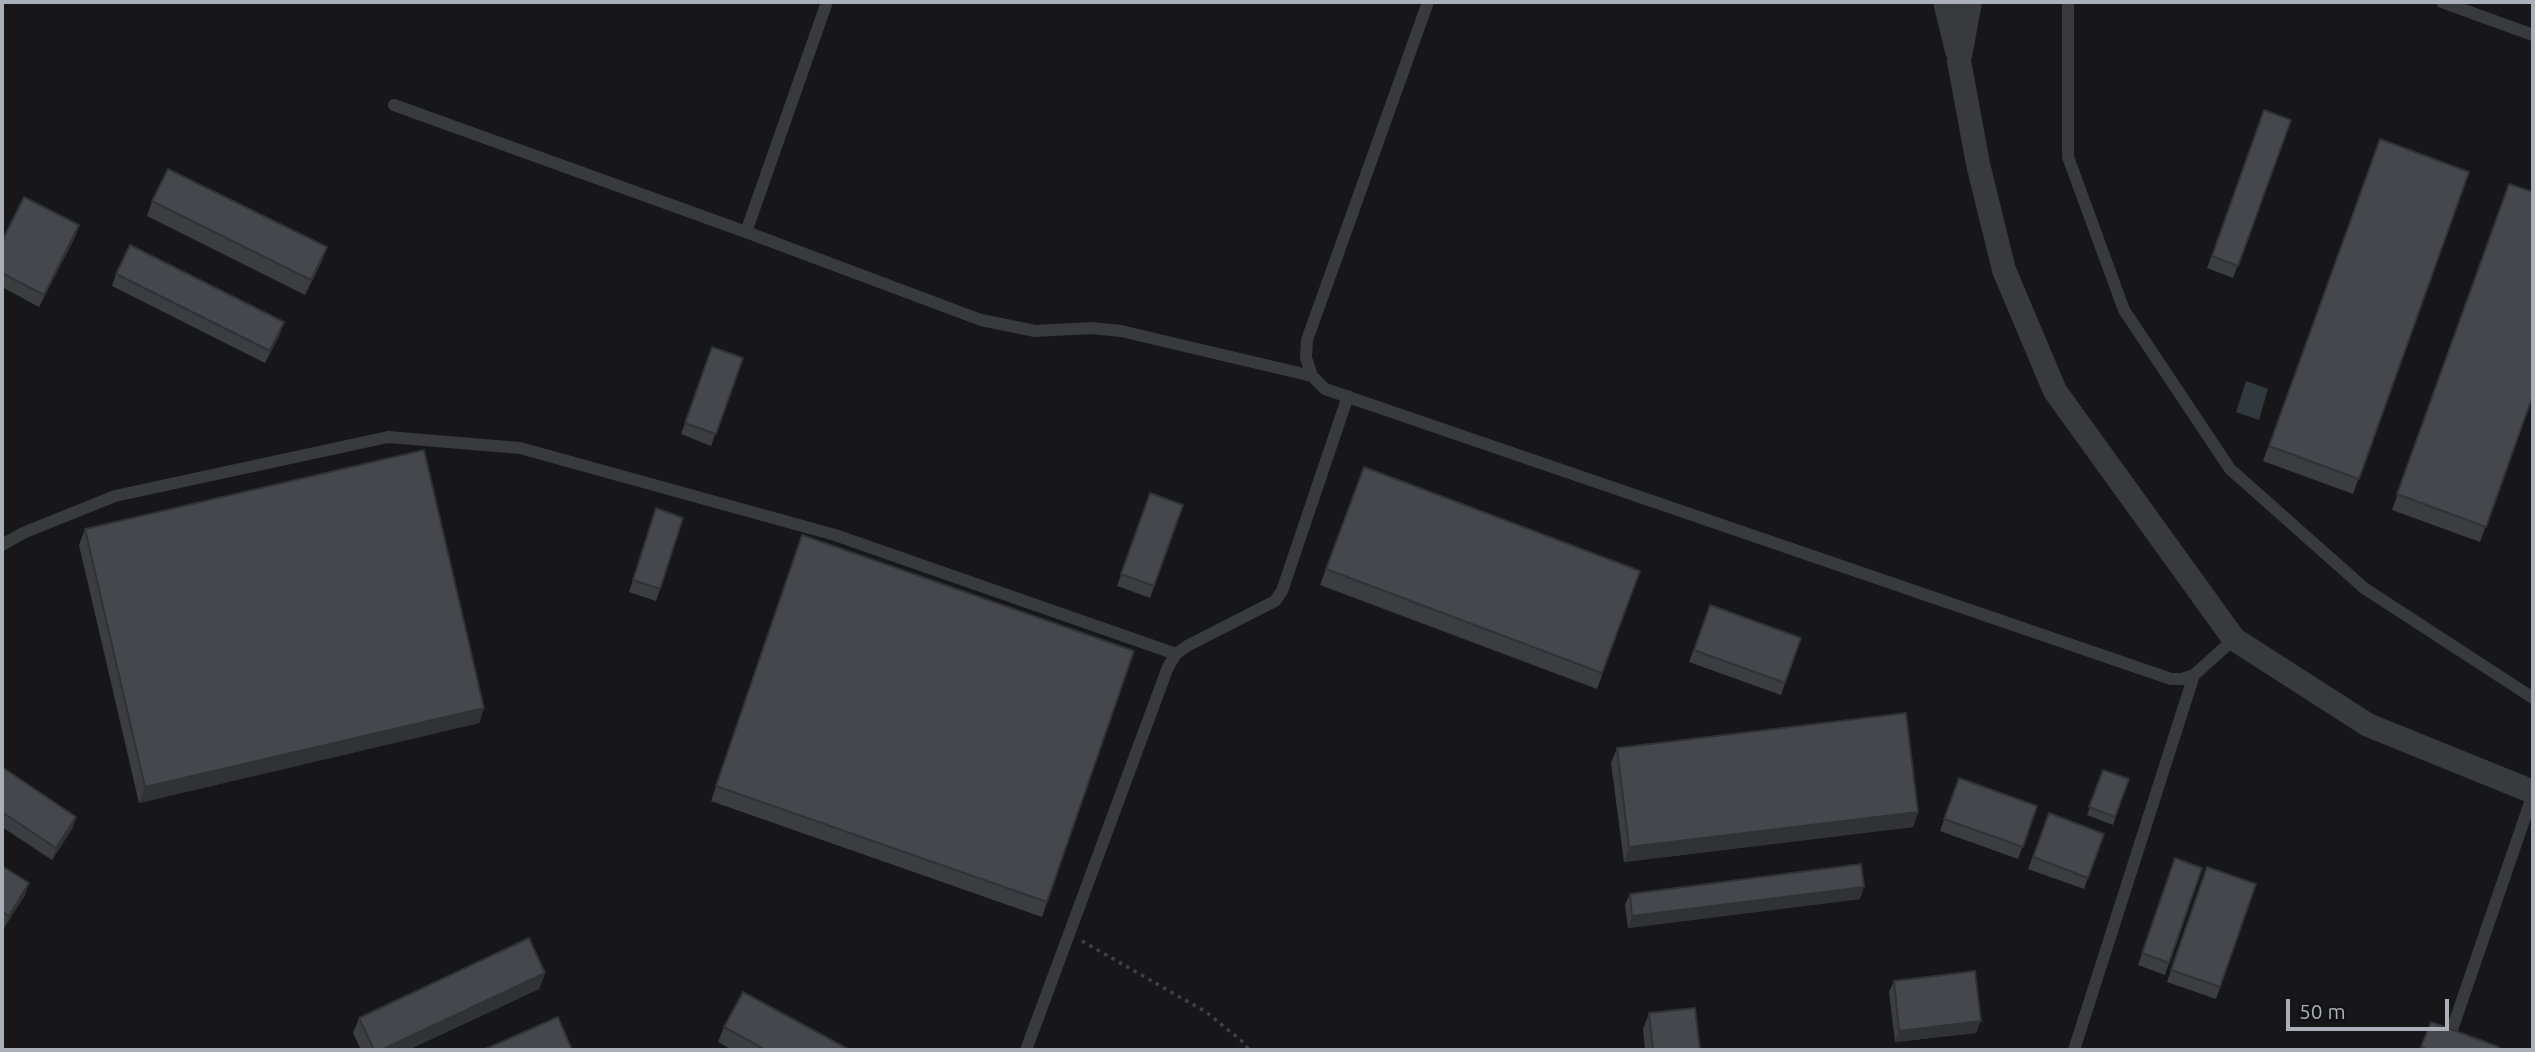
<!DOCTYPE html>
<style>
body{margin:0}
#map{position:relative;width:2535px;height:1052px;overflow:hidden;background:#171719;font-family:Ubuntu,sans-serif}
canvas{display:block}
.frame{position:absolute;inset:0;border:4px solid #abb0b8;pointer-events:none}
.scale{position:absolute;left:2286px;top:999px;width:163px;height:32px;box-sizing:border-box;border:4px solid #abb0b8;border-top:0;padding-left:9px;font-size:21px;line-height:24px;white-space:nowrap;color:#abb0b8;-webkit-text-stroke:5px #121214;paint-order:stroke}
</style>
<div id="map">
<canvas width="2535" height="1052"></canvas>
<div class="frame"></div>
<div class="scale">50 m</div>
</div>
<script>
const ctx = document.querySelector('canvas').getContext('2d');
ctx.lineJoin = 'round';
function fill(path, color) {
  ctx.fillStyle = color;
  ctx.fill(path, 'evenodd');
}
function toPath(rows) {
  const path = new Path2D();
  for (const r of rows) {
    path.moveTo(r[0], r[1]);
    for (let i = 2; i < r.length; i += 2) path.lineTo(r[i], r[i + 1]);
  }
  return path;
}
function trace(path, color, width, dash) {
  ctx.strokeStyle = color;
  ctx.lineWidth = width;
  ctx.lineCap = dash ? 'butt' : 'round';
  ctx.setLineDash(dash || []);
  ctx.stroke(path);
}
fill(toPath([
 [2246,381,2268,389,2259,420,2236,412]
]), '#30393e');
trace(toPath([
 [1082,941,1206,1012,1243,1042,1249,1050]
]), '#3f4145', 3.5, [3.5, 5]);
trace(toPath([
 [1428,2,1307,340,1306,358,1312,376,1325,389,2171,679,2182,679,2194,675,2234,639],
 [2068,2,2068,157,2124,310,2230,469,2364,588,2533,698],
 [2442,2,2533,35],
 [394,105,746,232,981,320,1035,331,1092,328,1121,331,1312,376],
 [746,232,827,2],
 [2,545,23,533,115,496,388,437,520,448,835,535,1176,654],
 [1026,1050,1168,667,1176,654,1187,646,1275,601,1282,591,1348,396],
 [2074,1050,2194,675],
 [2445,1050,2533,794]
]), '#393a3e', 12);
trace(toPath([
 [1945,2,1957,51],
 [1970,2,1959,61,1978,164,2004,270,2055,391,2234,639,2368,725,2533,792]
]), '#393a3e', 24);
fill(toPath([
 [2264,110,2291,120,2233,278,2207,268],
 [2380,139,2469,172,2353,494,2263,461],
 [2509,184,2533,395,2480,542,2392,510],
 [152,201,327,247,321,263,305,295,147,216],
 [79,225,75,237,39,307,2,287,2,241],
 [116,274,280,334,265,363,112,286],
 [712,347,743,358,711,446,681,434],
 [1364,467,1640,571,1597,689,1320,585],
 [1150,493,1183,505,1150,598,1117,586],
 [656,508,660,589,656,601,629,592],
 [85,529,484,708,479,723,139,803,79,545],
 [802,535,1134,651,1042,917,711,801],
 [1710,605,1801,638,1781,695,1689,662],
 [1617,748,1918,812,1913,827,1624,862,1611,763],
 [2,767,76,817,72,829,52,860,2,827],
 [2103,770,2129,779,2113,825,2087,815],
 [1959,778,2037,806,2018,859,1940,831],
 [2049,813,2104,834,2084,889,2028,869],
 [2175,858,2169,963,2165,975,2138,965],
 [2,866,25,895,4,928,2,926],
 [2207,867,2256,884,2216,999,2167,982],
 [1630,894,1860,899,1628,928,1625,905],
 [545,973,539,989,408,1050,361,1050,353,1033,359,1018],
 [1894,981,1976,1033,1895,1042,1889,992],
 [1649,1013,1700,1050,1645,1050,1643,1029],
 [724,1027,850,1050,732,1050,718,1042]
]), '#3c3d41');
fill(toPath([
 [79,225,75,237,39,307,44,295],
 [327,247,321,263,305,295,311,280],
 [284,322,280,334,265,363,270,351],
 [484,708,479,723,139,803,145,787],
 [1918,812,1913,827,1624,862,1629,847],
 [76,817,72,829,52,860,56,848],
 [29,883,25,895,4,928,9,916],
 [1864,887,1860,899,1628,928,1632,916],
 [545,973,539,989,408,1050,381,1050],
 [1981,1021,1976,1033,1895,1042,1899,1031]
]), '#313235');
const building = toPath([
 [2264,110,2291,120,2238,266,2212,256,2264,110],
 [2380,139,2469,172,2359,479,2269,446,2380,139],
 [168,169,327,247,311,280,152,201,168,169],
 [2509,184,2533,192,2533,395,2486,527,2397,494,2509,184],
 [24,197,79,225,44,295,2,273,2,241,24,197],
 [130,245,284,322,270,351,116,274,130,245],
 [712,347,743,358,716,434,685,423,712,347],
 [424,450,484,708,145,787,85,529,424,450],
 [1364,467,1640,571,1602,673,1326,569,1364,467],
 [1150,493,1183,505,1154,586,1121,574,1150,493],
 [656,508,683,518,660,589,633,580,656,508],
 [802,535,1134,651,1047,902,716,786,802,535],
 [1710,605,1801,638,1785,683,1694,650,1710,605],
 [1906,713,1918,812,1629,847,1617,748,1906,713],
 [2,767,76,817,56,848,2,812,2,767],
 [2103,770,2129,779,2115,817,2089,807,2103,770],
 [1959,778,2037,806,2023,847,1944,819,1959,778],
 [2049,813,2104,834,2088,878,2033,857,2049,813],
 [2175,858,2202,868,2169,963,2142,953,2175,858],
 [1861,864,1864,887,1632,916,1630,894,1861,864],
 [2,866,29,883,9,916,2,911,2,866],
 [2207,867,2256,884,2220,987,2171,970,2207,867],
 [529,938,545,973,381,1050,374,1050,359,1018,529,938],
 [1975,971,1981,1021,1899,1031,1894,981,1975,971],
 [743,992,850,1050,766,1050,724,1027,743,992],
 [1695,1008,1700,1050,1653,1050,1649,1013,1695,1008],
 [558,1017,572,1050,483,1050,558,1017],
 [2431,1022,2499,1047,2498,1050,2429,1050,2421,1047,2431,1022]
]);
fill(building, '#46474c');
trace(building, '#313235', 2);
</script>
